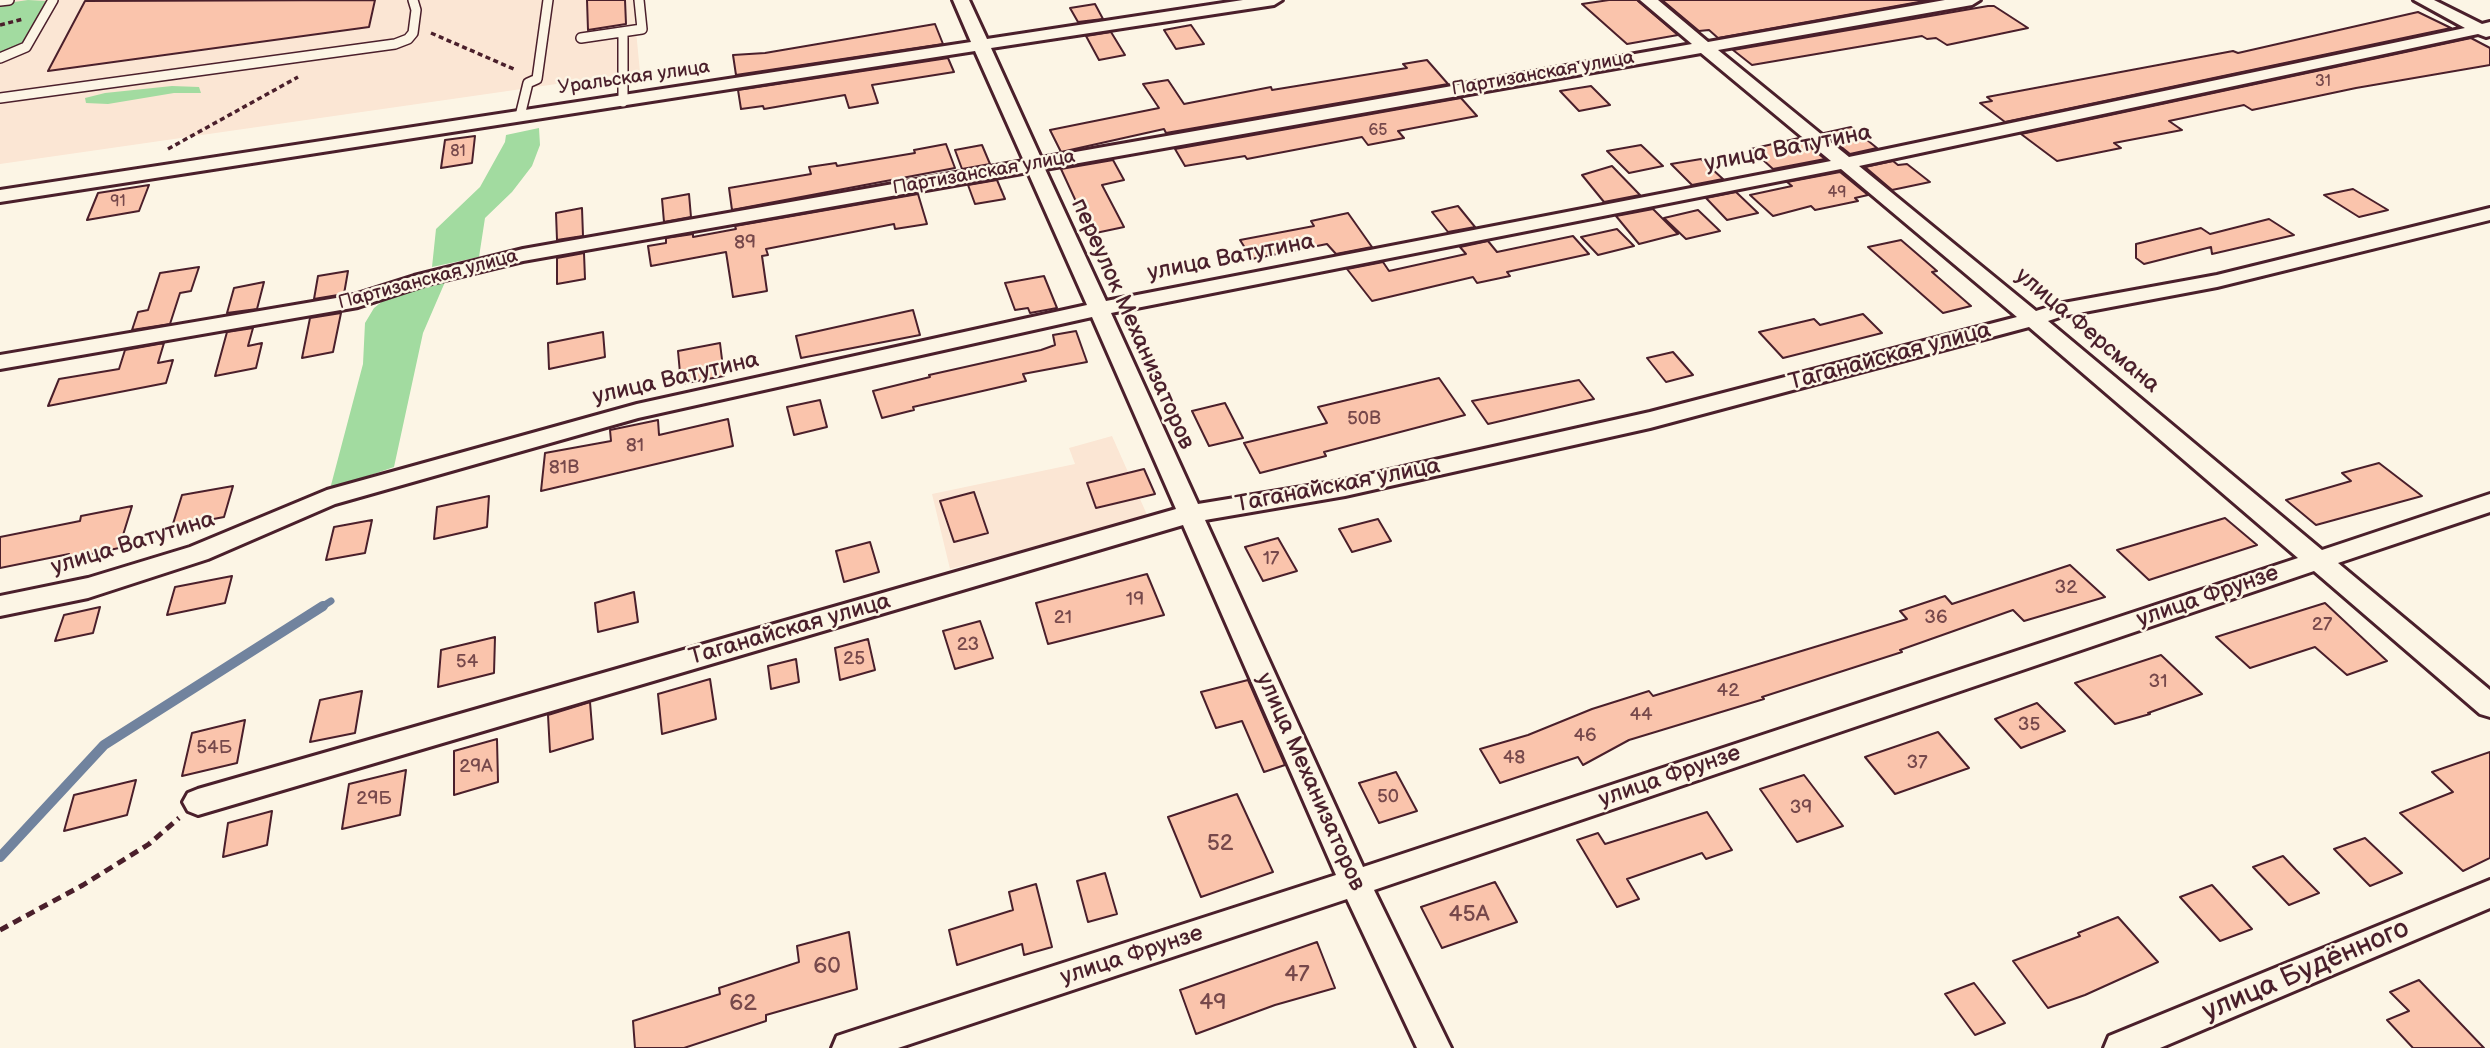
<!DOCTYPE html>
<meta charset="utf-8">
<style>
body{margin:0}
canvas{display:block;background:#fcf5e5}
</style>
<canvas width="2490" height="1048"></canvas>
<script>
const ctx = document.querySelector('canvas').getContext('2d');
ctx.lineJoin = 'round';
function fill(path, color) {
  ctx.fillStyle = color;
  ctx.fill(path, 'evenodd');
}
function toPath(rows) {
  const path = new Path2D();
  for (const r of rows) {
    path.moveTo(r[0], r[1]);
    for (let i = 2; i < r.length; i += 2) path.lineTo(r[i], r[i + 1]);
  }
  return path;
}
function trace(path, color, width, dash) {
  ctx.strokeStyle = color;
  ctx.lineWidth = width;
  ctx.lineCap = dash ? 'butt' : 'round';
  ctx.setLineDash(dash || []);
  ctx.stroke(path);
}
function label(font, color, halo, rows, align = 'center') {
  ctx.font = font + ' "Balsamiq Sans",sans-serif';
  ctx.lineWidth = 5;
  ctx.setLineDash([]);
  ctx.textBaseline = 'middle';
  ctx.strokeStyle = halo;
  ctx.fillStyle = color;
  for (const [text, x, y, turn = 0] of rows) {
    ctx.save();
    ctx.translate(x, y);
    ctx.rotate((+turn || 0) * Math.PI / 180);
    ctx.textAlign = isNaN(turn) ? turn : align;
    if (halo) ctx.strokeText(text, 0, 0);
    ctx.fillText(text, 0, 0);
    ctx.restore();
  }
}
fill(toPath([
 [0,0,633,0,640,72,0,164],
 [1112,436,1148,517,950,569,932,494,1075,464,1069,448]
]), '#fbe6d4');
fill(toPath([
 [28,0,46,1,45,7,24,44,0,55,0,4],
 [172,86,199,87,201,93,174,93,108,104,86,103,85,98,105,93],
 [539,128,540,145,532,166,512,192,485,218,479,257,432,267,436,229,480,187,505,142,506,135],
 [445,282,423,333,394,467,330,489,363,364,365,323,374,308,389,296]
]), '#a2dba0');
trace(toPath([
 [320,608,331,601]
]), '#71839e', 7);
trace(toPath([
 [0,857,104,745,323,606]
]), '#71839e', 10);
const building = toPath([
 [375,0,369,27,48,71,85,1,375,0],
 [587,0,625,0,626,24,588,30,587,0],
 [1609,0,1637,0,1678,35,1627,44,1582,4,1609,0],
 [1662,0,1930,0,1718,38,1709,30,1699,31,1662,0],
 [1095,4,1103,19,1078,22,1070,8,1095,4],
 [1988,6,1994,6,2028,28,1947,45,1936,38,1927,39,1922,36,1752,65,1733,50,1988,6],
 [2418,12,2451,28,2005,122,1980,103,1992,101,1987,97,2233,51,2238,53,2418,12],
 [935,24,943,44,736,75,733,55,765,53,935,24],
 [1191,25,1204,44,1176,49,1164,30,1191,25],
 [1111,32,1125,55,1099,60,1086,36,1111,32],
 [2471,38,2490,48,2490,65,2356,88,2252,110,2244,105,2169,121,2182,130,2114,143,2121,148,2057,161,2021,134,2471,38],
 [948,58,954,72,872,85,878,103,849,108,845,95,764,109,763,106,741,109,738,90,948,58],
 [1427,60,1448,84,1166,133,1164,129,1061,152,1050,130,1159,108,1143,84,1168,80,1184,104,1271,87,1272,90,1407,68,1403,64,1427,60],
 [1591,86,1610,105,1579,111,1560,91,1591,86],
 [1461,98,1477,116,1398,131,1404,138,1368,145,1362,137,1247,159,1245,156,1185,166,1175,149,1461,98],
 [1851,127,1877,148,1850,154,1824,133,1851,127],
 [475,136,472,163,441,168,445,140,475,136],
 [1799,138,1825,159,1773,169,1751,149,1799,138],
 [946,144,955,168,732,210,729,188,811,174,809,167,836,163,837,166,915,153,914,150,946,144],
 [982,145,990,164,962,169,955,150,982,145],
 [1641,145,1663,166,1629,173,1607,151,1641,145],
 [1701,159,1723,179,1692,185,1671,164,1701,159],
 [1113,160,1124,180,1102,185,1124,227,1091,234,1061,169,1113,160],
 [1893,161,1898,165,1907,164,1930,182,1892,190,1865,167,1893,161],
 [1612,166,1640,195,1604,202,1582,175,1612,166],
 [1840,172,1868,195,1855,198,1858,201,1815,210,1811,206,1773,216,1750,195,1792,186,1787,182,1840,172],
 [997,180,1005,199,975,204,968,185,997,180],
 [149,185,139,211,87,220,98,193,149,185],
 [2353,189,2388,210,2359,217,2324,195,2353,189],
 [1736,192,1758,213,1727,220,1706,198,1736,192],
 [689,194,691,217,664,222,662,199,689,194],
 [918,194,927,224,895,229,894,224,766,249,768,255,762,256,767,291,733,297,726,252,651,266,648,246,666,243,666,238,693,234,693,237,736,229,735,226,918,194],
 [1458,206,1475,227,1448,232,1432,212,1458,206],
 [582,208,583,236,557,240,556,213,582,208],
 [1653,209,1678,234,1639,244,1616,216,1653,209],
 [1698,210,1720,231,1686,239,1664,218,1698,210],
 [1348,213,1372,247,1336,254,1327,244,1252,259,1240,240,1314,226,1311,221,1348,213],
 [2269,219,2294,235,2212,254,2211,247,2144,264,2136,258,2136,244,2201,228,2210,234,2269,219],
 [1617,229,1634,246,1598,255,1581,237,1617,229],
 [1573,236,1589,254,1507,272,1510,276,1477,283,1473,277,1372,301,1347,269,1383,262,1389,271,1466,254,1460,247,1488,241,1497,252,1573,236],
 [1901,240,1937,271,1932,272,1971,306,1943,313,1868,247,1901,240],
 [584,253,585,279,557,284,557,258,584,253],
 [199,267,191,291,180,293,170,324,132,330,138,312,148,310,160,273,199,267],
 [348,271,344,294,314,299,318,276,348,271],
 [1044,276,1057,308,1030,313,1028,308,1015,310,1005,283,1044,276],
 [264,282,257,309,227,313,234,288,264,282],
 [913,310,920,335,801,358,796,336,913,310],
 [341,313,333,352,302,358,310,318,341,313],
 [1863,314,1882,333,1783,358,1759,332,1814,319,1820,325,1863,314],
 [253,328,248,346,262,343,256,368,215,376,227,332,253,328],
 [1076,331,1087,362,1023,374,1026,381,913,407,914,410,882,418,873,391,930,377,929,375,1041,350,1055,345,1053,335,1076,331],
 [603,332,605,357,549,369,548,343,603,332],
 [164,343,158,363,173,360,166,383,48,406,59,379,119,369,125,350,164,343],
 [720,343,724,376,681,384,678,351,720,343],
 [1673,352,1693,375,1666,382,1647,358,1673,352],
 [1439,378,1465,415,1324,452,1326,456,1260,473,1244,443,1327,423,1318,407,1439,378],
 [1579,380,1594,399,1488,424,1472,401,1579,380],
 [820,400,827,427,794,435,787,407,820,400],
 [1225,403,1243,438,1209,446,1192,411,1225,403],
 [728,419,733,446,541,491,545,453,611,441,610,430,658,420,659,435,728,419],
 [2379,463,2422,496,2316,525,2286,500,2351,481,2342,473,2379,463],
 [1144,469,1155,494,1096,508,1087,483,1144,469],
 [233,486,224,517,172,527,182,495,233,486],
 [974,492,988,533,954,542,940,501,974,492],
 [489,496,487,527,434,539,437,507,489,496],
 [132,506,119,548,67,559,69,554,0,568,0,537,80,521,81,516,132,506],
 [2225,518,2257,545,2149,580,2117,550,2225,518],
 [1378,519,1391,541,1352,552,1339,529,1378,519],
 [372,520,365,553,326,560,334,527,372,520],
 [1278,538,1297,571,1263,581,1245,547,1278,538],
 [870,542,879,572,844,582,836,551,870,542],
 [2070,565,2105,597,2024,621,2013,610,1900,650,1902,652,1762,697,1764,699,1629,740,1583,765,1578,757,1500,783,1480,749,1528,735,1592,709,1649,691,1653,696,1907,619,1900,611,1945,596,1952,604,2070,565],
 [1147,574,1164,615,1048,644,1036,603,1147,574],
 [232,576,225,603,167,615,175,587,232,576],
 [634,592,638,622,598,632,595,603,634,592],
 [2325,603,2387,661,2347,675,2315,647,2250,668,2216,637,2325,603],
 [100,607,93,633,55,641,64,615,100,607],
 [980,621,993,658,955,669,943,631,980,621],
 [495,637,494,673,438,687,441,650,495,637],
 [868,639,875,670,840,680,835,648,868,639],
 [2161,655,2202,694,2148,713,2150,714,2115,724,2075,683,2161,655],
 [796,659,799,682,771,689,768,666,796,659],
 [710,679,716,719,662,734,658,694,710,679],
 [1248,680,1285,765,1264,772,1242,721,1216,728,1201,692,1248,680],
 [362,691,355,733,310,742,320,700,362,691],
 [590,702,593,739,550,752,548,715,590,702],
 [2037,703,2065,731,2021,748,1995,719,2037,703],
 [245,720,237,763,182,776,192,733,245,720],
 [1938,732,1969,768,1895,794,1865,757,1938,732],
 [497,739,498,782,454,795,454,751,497,739],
 [2490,752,2490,858,2463,871,2400,813,2453,792,2432,772,2490,752],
 [406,770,400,815,342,829,349,784,406,770],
 [1396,772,1417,811,1379,823,1359,783,1396,772],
 [1804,775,1843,826,1797,842,1760,789,1804,775],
 [136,780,127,815,64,831,74,795,136,780],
 [1237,794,1273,872,1201,897,1168,817,1237,794],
 [272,811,267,845,223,857,228,823,272,811],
 [1707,812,1732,850,1706,859,1702,853,1627,879,1639,899,1617,907,1577,840,1598,833,1605,844,1707,812],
 [2365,838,2402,873,2370,886,2334,849,2365,838],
 [2283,856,2296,870,2319,893,2289,905,2253,867,2283,856],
 [1105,873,1117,914,1088,922,1077,881,1105,873],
 [1495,882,1517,922,1442,948,1421,907,1495,882],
 [1036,884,1052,947,1024,955,1022,944,957,965,949,930,1013,910,1009,892,1036,884],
 [2212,885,2252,929,2220,941,2180,897,2212,885],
 [2118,917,2158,962,2085,995,2048,1008,2013,961,2080,936,2078,933,2118,917],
 [849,932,857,989,766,1015,766,1021,684,1048,635,1048,633,1021,720,994,719,988,799,962,797,946,849,932],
 [1317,942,1335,988,1275,1005,1196,1034,1180,990,1317,942],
 [2419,980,2484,1048,2413,1048,2387,1020,2409,1011,2390,992,2419,980],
 [1974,983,2005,1023,1975,1035,1945,994,1974,983]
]);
fill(building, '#fac4ac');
trace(building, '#4a1f2b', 2);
const service = toPath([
 [0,1,9,0],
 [623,32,623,102],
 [581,38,642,29,639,0],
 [0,58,26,47,53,0],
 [0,98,395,44,408,39,413,33,416,10,413,0],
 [520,116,528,83,537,79,548,0]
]);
const minor = toPath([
 [953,0,969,0,987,39,1243,0,1282,0,1274,5,991,48,1041,158,1692,44,1640,0,1658,0,1708,42,1945,0,1980,0,1972,5,1718,50,1849,157,2465,28,2414,0,2434,0,2482,24,2490,22,2490,36,2486,37,2478,34,1859,166,2036,311,2058,304,2217,275,2490,208,2490,220,2217,287,2063,316,2048,321,2322,550,2490,494,2490,512,2338,563,2490,690,2490,717,2480,714,2314,571,1374,890,1451,1048,1417,1048,1347,899,898,1048,832,1048,837,1036,849,1032,1336,875,1183,525,198,815,188,811,183,802,188,793,198,789,1176,509,1092,317,638,418,335,504,208,559,88,598,0,616,0,596,88,578,190,547,327,490,637,404,1087,305,1028,172,523,261,428,284,358,307,0,369,0,355,354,295,414,276,523,249,1024,161,975,51,0,202,0,190,971,42,953,0],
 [1701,53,1831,161,1106,301,1045,169,1701,53],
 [1841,169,2017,317,1650,412,1345,480,1198,504,1111,313,1841,169],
 [2029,327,2298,558,1363,867,1205,520,1345,496,1650,428,2029,327],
 [2490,880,2490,908,2160,1048,2104,1048,2109,1036,2490,880]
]);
trace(service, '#4a1f2b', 12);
trace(minor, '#4a1f2b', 6);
trace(toPath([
 [0,25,23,19],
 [431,33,516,70],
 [168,149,298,77]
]), '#4a1f2b', 3.5, [5, 3.5]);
trace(toPath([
 [0,930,83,885,149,844,179,818]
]), '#4a1f2b', 5, [9, 6]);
trace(service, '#fcf5e5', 9);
fill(minor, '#fcf5e5');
label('16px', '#76484b', null, [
 ["31",2323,82],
 ["65",1378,131],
 ["81",458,152],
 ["49",1837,193],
 ["91",118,202]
]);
label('19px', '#4a1f2b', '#fcf5e5', [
 ["Партизанская улица",1543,74,-10],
 ["Уральская улица",634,78,-8],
 ["Партизанская улица",984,173,-10],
 ["Партизанская улица",428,280,-15]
]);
label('19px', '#76484b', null, [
 ["89",745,243],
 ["50В",1364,419],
 ["81",635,446],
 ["81В",564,468],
 ["17",1271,559],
 ["32",2066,588],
 ["19",1135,600],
 ["21",1063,618],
 ["36",1936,618],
 ["27",2322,625],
 ["23",968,645],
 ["25",854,659],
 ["54",467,662],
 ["31",2158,682],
 ["42",1728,691],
 ["44",1641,715],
 ["35",2029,725],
 ["46",1585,736],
 ["54Б",214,748],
 ["48",1514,758],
 ["37",1917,763],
 ["29А",476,767],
 ["50",1388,797],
 ["29Б",374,799],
 ["39",1801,808]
]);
label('23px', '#4a1f2b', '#fcf5e5', [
 ["улица Ватутина",1788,149,-11],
 ["улица Ватутина",1231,258,-11],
 ["переулок Механизаторов",1132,324,66],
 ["улица Ферсмана",2087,331,40],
 ["Таганайская улица",1890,357,-15],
 ["улица Ватутина",676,379,-13],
 ["Таганайская улица",1338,486,-11],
 ["улица Ватутина",133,544,-17],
 ["улица Фрунзе",2208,597,-19],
 ["Таганайская улица",790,630,-16],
 ["улица Фрунзе",1670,777,-19],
 ["улица Механизаторов",1310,782,66],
 ["улица Фрунзе",1132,956,-18]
]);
label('23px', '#76484b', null, [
 ["52",1220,844],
 ["45А",1469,915],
 ["60",827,967],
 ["47",1297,975],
 ["49",1213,1003],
 ["62",743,1004]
]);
label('28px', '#4a1f2b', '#fcf5e5', [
 ["улица Будённого",2306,971,-23]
]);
</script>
